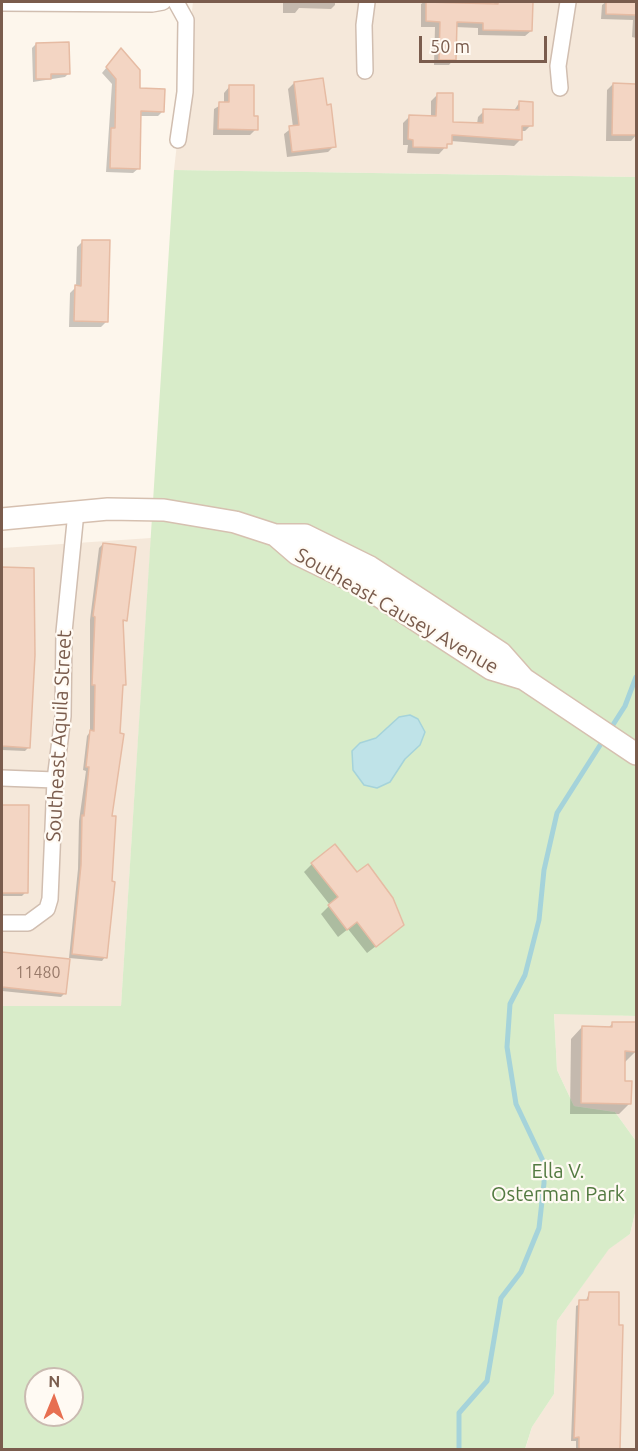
<!DOCTYPE html>
<style>
body{margin:0}
#map{position:relative;width:638px;height:1451px;overflow:hidden;background:#fdf6ec;font-family:Ubuntu,sans-serif}
canvas{display:block}
.frame{position:absolute;inset:0;border:3px solid #7a5c4d;pointer-events:none}
.north{position:absolute;left:24px;top:1367px;width:60px;height:60px;box-sizing:border-box;background:#fffaf3;border:2px solid #cabbb1;border-radius:50%;rotate:1deg;font-size:16px;font-weight:700;line-height:24px;text-align:center;color:#7a5c4d}
.north::after{content:'';display:block;margin:auto;width:21px;height:27px;background:#e76f51;clip-path:polygon(50% 0,100% 100%,50% 72%,0 100%)}
.scale{position:absolute;left:419px;top:36px;width:128px;height:27px;box-sizing:border-box;border:3px solid #7a5c4d;border-top:0;padding-left:8px;font-size:18px;line-height:21px;white-space:nowrap;color:#7a5c4d;-webkit-text-stroke:4px #fffaf3;paint-order:stroke}
</style>
<div id="map">
<canvas width="638" height="1451"></canvas>
<div class="frame"></div>
<div class="north">N</div>
<div class="scale">50 m</div>
</div>
<script>
const ctx = document.querySelector('canvas').getContext('2d');
ctx.lineJoin = 'round';
function fill(path, color) {
  ctx.fillStyle = color;
  ctx.fill(path, 'evenodd');
}
function toPath(rows) {
  const path = new Path2D();
  for (const r of rows) {
    path.moveTo(r[0], r[1]);
    for (let i = 2; i < r.length; i += 2) path.lineTo(r[i], r[i + 1]);
  }
  return path;
}
function trace(path, color, width, dash) {
  ctx.strokeStyle = color;
  ctx.lineWidth = width;
  ctx.lineCap = dash ? 'butt' : 'round';
  ctx.setLineDash(dash || []);
  ctx.stroke(path);
}
function label(font, color, halo, rows, align = 'center') {
  ctx.font = font + ' Ubuntu,sans-serif';
  ctx.lineWidth = 4.5;
  ctx.setLineDash([]);
  ctx.textBaseline = 'middle';
  ctx.strokeStyle = halo;
  ctx.fillStyle = color;
  for (const [text, x, y, turn = 0] of rows) {
    ctx.save();
    ctx.translate(x, y);
    ctx.rotate((+turn || 0) * Math.PI / 180);
    ctx.textAlign = isNaN(turn) ? turn : align;
    if (halo) ctx.strokeText(text, 0, 0);
    ctx.fillText(text, 0, 0);
    ctx.restore();
  }
}
fill(toPath([
 [193,2,636,2,636,177,174,170],
 [151,538,121,1007,2,1006,2,548],
 [554,1013,636,1016,636,1141,615,1112,574,1106,557,1070],
 [636,1209,636,1449,525,1450,532,1427,554,1394,557,1321,609,1248,630,1234]
]), '#f5e8da');
fill(toPath([
 [174,170,636,177,636,1016,554,1014,557,1070,574,1106,615,1112,636,1141,636,1209,630,1234,609,1249,557,1321,554,1394,532,1427,525,1449,2,1450,2,1006,121,1006],
 [36,1379,72,1379,72,1415,36,1415]
]), '#d8ecc9');
const water = toPath([
 [410,715,418,719,425,732,420,745,405,759,390,782,377,788,364,785,353,770,352,751,360,743,376,738,399,717,410,715]
]);
fill(water, '#bfe3e8');
trace(water, '#a5d3da', 1.5);
fill(toPath([
 [283,2,335,2,335,5,331,9,299,8,295,13,283,13],
 [424,2,463,2,463,5,492,5,496,2,532,2,531,31,525,36,478,35,478,28,455,27,454,59,449,65,434,65,435,27,421,27,421,4],
 [606,2,636,2,636,38,632,37,633,20,601,19,602,5],
 [36,44,69,73,65,77,33,82,32,48],
 [116,56,138,89,163,111,158,116,140,116,139,168,133,173,106,172,112,84,102,73],
 [294,83,334,146,328,152,287,157,284,134,293,127,288,89],
 [613,84,636,85,636,135,631,141,606,141,607,90],
 [230,86,252,118,256,129,250,135,213,135,214,109,224,103,224,93],
 [437,95,451,124,477,124,478,117,484,111,513,112,519,103,531,125,525,131,521,131,520,140,514,146,451,141,439,154,407,153,408,145,403,145,403,123,409,117,431,117,431,101],
 [83,241,107,321,101,327,69,327,70,293,76,287,77,247],
 [103,544,125,620,122,624,124,685,121,688,110,817,105,957,102,961,69,958,78,869,79,821,86,771,83,770,87,736,90,732,90,620,99,548],
 [2,569,33,569,29,747,25,751,2,750],
 [2,807,28,807,26,892,22,896,2,896],
 [312,864,394,932,367,953,348,929,338,937,321,914,330,905,304,872],
 [2,954,68,960,65,993,61,997,2,991],
 [613,1023,636,1024,636,1051,625,1062,623,1082,630,1103,619,1114,570,1114,571,1039,582,1027,608,1028],
 [589,1294,618,1327,621,1327,619,1450,576,1450,576,1441,571,1441,576,1306,585,1302]
]), '#0003');
trace(toPath([
 [609,731,625,706,636,677],
 [459,1450,459,1413,487,1381,501,1298,521,1272,539,1228,544,1183,544,1163,516,1104,507,1047,510,1004,525,975,539,920,544,870,557,813,604,739]
]), '#a5d3da', 5);
const building = toPath([
 [426,2,498,4,498,2,533,2,532,31,483,30,483,23,457,22,456,60,439,60,440,22,426,21,426,2],
 [606,2,636,2,636,15,606,14,606,2],
 [69,42,70,74,51,74,51,79,36,79,36,43,69,42],
 [121,48,140,70,140,88,165,89,164,112,141,111,140,169,110,168,111,128,115,128,116,79,106,67,121,48],
 [323,78,327,105,331,104,336,147,292,152,289,126,299,125,294,82,323,78],
 [613,83,636,84,636,135,612,135,613,83],
 [229,85,254,85,254,116,258,116,258,130,218,129,219,102,229,102,229,85],
 [437,93,453,93,453,122,483,123,483,109,519,110,519,101,533,102,533,126,522,126,522,140,452,135,452,144,447,144,447,148,413,147,413,140,408,139,409,115,436,116,437,93],
 [82,240,110,240,108,322,74,321,75,285,81,286,82,240],
 [103,543,136,547,127,621,123,620,126,685,123,685,120,733,124,734,112,816,116,816,112,881,115,882,107,958,72,954,81,865,82,815,84,816,89,767,86,767,90,730,94,731,95,685,92,685,95,617,93,616,103,543],
 [2,567,34,568,35,655,30,748,2,746,2,567],
 [2,805,29,805,28,893,2,893,2,805],
 [335,844,357,872,368,864,393,898,404,925,376,947,357,922,347,930,328,905,338,897,311,863,335,844],
 [2,952,70,959,66,994,2,987,2,952],
 [612,1022,636,1022,636,1052,625,1051,625,1081,632,1081,631,1104,581,1103,582,1026,612,1027,612,1022],
 [589,1292,619,1292,619,1325,623,1325,620,1449,579,1449,579,1437,574,1438,579,1300,588,1300,589,1292]
]);
fill(building, '#f3d5c3');
trace(building, '#e6bba3', 1.5);
const street = toPath([
 [176,2,186,20,185,92,178,140],
 [2,3,152,4,163,2],
 [365,71,364,25,367,2],
 [560,88,558,66,568,2],
 [2,778,55,780],
 [2,923,28,923,47,909,50,899,55,780,63,716,64,632,76,512]
]);
const secondary = toPath([
 [2,519,108,509,164,510,235,522,275,535,305,535,370,567,424,602,501,653,524,679,636,754],
 [275,535,297,554,365,587,491,669,524,679]
]);
trace(street, '#d1beb0', 18);
trace(secondary, '#d6c0b0', 24);
trace(street, '#fff', 15);
trace(secondary, '#fff', 21);
label('16px', '#987a6a', null, [
 ["11480",38,973]
]);
label('20px', '#7a5c4d', '#fffaf3', [
 ["Southeast Causey Avenue",397,611,30],
 ["Southeast Aquila Street",59,736,-87]
]);
label('20px', '#537a41', '#fffaf3', [
 ["Ella V.",558,1171],
 ["Osterman Park",558,1194]
]);
</script>
